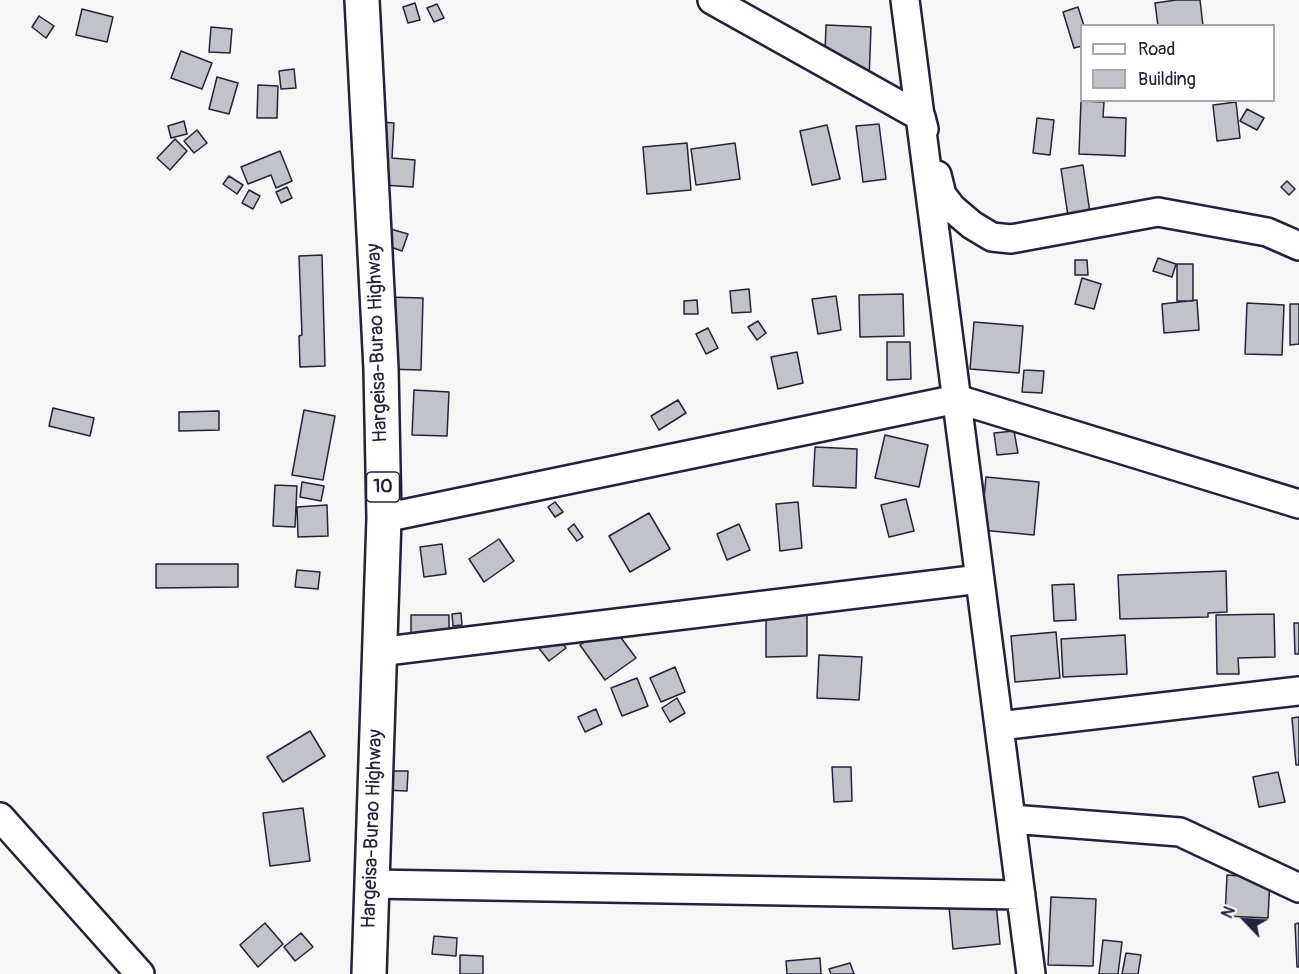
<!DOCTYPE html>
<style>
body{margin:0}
#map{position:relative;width:1299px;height:974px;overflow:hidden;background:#f6f6f7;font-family:Pangolin,sans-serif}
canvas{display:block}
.legend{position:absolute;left:1080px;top:24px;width:195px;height:78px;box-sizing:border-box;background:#fff;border:2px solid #a7a7b1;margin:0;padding:8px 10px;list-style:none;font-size:18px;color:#22223b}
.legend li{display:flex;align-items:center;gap:12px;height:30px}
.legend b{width:30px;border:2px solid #a7a7b1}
.north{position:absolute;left:1215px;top:890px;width:60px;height:60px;-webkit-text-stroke:4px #fff;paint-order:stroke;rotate:295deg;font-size:16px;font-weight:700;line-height:24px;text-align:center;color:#22223b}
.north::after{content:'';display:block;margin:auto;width:21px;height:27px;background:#22223b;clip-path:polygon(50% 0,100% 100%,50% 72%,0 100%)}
</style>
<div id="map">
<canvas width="1299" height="974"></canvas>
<ul class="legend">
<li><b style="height:8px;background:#fff"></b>Road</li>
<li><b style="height:16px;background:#c2c2c9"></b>Building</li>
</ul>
<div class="north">N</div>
</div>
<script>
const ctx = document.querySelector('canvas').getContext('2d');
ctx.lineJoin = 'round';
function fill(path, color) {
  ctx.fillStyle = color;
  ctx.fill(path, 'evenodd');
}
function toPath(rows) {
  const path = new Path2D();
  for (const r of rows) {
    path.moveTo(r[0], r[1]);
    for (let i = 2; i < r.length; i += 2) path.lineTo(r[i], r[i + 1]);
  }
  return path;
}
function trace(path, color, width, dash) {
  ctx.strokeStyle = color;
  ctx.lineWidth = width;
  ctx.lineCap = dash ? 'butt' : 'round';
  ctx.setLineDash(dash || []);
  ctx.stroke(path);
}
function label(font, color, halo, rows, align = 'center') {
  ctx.font = font + ' Pangolin,sans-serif';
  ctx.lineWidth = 4.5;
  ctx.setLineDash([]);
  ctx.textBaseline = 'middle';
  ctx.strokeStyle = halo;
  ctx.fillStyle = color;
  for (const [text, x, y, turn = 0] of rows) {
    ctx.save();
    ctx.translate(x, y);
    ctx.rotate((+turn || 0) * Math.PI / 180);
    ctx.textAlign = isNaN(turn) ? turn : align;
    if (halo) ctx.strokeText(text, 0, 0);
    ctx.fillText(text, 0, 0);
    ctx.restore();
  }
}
const building = toPath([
 [1176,0,1200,0,1203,26,1158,26,1155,3,1176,0],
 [415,3,420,20,408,23,403,7,415,3],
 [437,4,444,18,434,22,427,8,437,4],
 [1078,7,1084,26,1082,26,1082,46,1074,48,1063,12,1078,7],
 [82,9,113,17,107,42,76,35,82,9],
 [39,16,54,26,46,38,32,27,39,16],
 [826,25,871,27,869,81,824,79,826,25],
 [211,27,232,29,230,53,209,52,211,27],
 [181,51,212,63,202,89,171,78,181,51],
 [294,69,296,88,281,89,279,71,294,69],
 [217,77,238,83,229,114,209,109,217,77],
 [258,85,278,86,277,118,257,118,258,85],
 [1081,101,1104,102,1103,117,1126,118,1125,156,1079,154,1081,101],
 [1236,102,1240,138,1217,141,1213,105,1236,102],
 [1247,109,1264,118,1257,130,1240,121,1247,109],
 [1037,118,1054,120,1050,155,1033,153,1037,118],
 [184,121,187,134,171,138,168,126,184,121],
 [371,121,394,123,392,158,415,160,413,187,368,184,371,121],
 [879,124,886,179,863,182,856,126,879,124],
 [827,125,840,179,812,185,800,131,827,125],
 [197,130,207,143,194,153,184,141,197,130],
 [175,139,187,151,170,170,157,158,175,139],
 [687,143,691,190,647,194,643,147,687,143],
 [735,143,740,179,696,185,691,149,735,143],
 [280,151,292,181,276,188,271,175,248,184,241,167,280,151],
 [1083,165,1090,213,1068,216,1061,169,1083,165],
 [229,176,243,185,237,194,223,184,229,176],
 [1287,181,1295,189,1289,195,1281,187,1287,181],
 [287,187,292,198,281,203,276,192,287,187],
 [249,190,260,196,253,209,242,203,249,190],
 [387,228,408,234,402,251,382,244,387,228],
 [322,255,325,366,300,367,299,336,302,335,299,256,322,255],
 [1158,258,1176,264,1172,277,1153,271,1158,258],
 [1075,260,1087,260,1088,275,1075,275,1075,260],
 [1177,264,1193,264,1193,301,1177,301,1177,264],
 [1082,278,1101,284,1094,309,1075,304,1082,278],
 [749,289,751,312,732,313,730,291,749,289],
 [903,294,904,336,860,337,859,295,903,294],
 [836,296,841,330,818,334,812,299,836,296],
 [387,297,423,298,421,370,385,369,387,297],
 [697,300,698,314,684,314,684,301,697,300],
 [1197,300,1199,330,1164,333,1162,304,1197,300],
 [1247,303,1284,305,1282,355,1245,354,1247,303],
 [1290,304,1299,304,1299,344,1290,345,1290,304],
 [758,321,766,333,757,340,748,327,758,321],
 [974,322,1023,326,1019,373,970,369,974,322],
 [708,328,718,348,706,354,696,334,708,328],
 [887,342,910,342,911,379,887,380,887,342],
 [797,352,803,383,778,389,771,357,797,352],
 [1024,370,1044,371,1042,393,1022,392,1024,370],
 [414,390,449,392,447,436,412,435,414,390],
 [678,400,686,413,659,430,651,416,678,400],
 [53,408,94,418,90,436,49,426,53,408],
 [304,410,335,416,323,480,292,475,304,410],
 [219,411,219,430,179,431,179,412,219,411],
 [1014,431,1018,453,997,455,994,433,1014,431],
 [885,435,928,445,919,487,875,478,885,435],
 [815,447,857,449,856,488,813,486,815,447],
 [986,477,1039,482,1034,535,981,530,986,477],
 [302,482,324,486,321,501,300,497,302,482],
 [275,485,297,486,295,527,273,526,275,485],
 [906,499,914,531,889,537,881,505,906,499],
 [555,502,563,512,555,517,548,507,555,502],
 [798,502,802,548,780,551,776,504,798,502],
 [327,505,328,536,298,537,297,507,327,505],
 [649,513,670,549,630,572,609,536,649,513],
 [574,524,583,537,577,541,568,529,574,524],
 [739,524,750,550,727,560,717,534,739,524],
 [499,539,514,561,484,582,469,559,499,539],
 [442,544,446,574,424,577,420,547,442,544],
 [156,564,238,564,238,587,156,588,156,564],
 [297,570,320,572,318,589,295,587,297,570],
 [1226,571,1227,612,1208,613,1208,617,1120,619,1118,575,1226,571],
 [1074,584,1076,620,1054,621,1052,585,1074,584],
 [807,602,807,656,766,657,766,603,807,602],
 [461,613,462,625,453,626,452,614,461,613],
 [1274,614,1275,657,1238,658,1239,674,1217,674,1216,615,1274,614],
 [411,615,449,615,449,638,411,639,411,615],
 [610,623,636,658,605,680,580,645,610,623],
 [1294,623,1299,623,1299,654,1295,654,1294,623],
 [1056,632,1060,678,1015,682,1011,636,1056,632],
 [556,634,566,648,549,661,538,647,556,634],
 [1125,635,1127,674,1063,677,1061,639,1125,635],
 [819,655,862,657,859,700,817,698,819,655],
 [675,667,685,692,661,702,650,678,675,667],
 [637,678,648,706,622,716,611,688,637,678],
 [677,698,685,713,670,722,662,708,677,698],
 [596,709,602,724,585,732,578,717,596,709],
 [1299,717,1299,765,1296,765,1292,718,1299,717],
 [310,731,325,756,283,782,267,757,310,731],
 [832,767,851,767,852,801,834,802,832,767],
 [384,771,408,771,407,791,383,790,384,771],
 [1278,772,1285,802,1259,807,1253,777,1278,772],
 [303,808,310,861,270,866,263,813,303,808],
 [1227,875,1270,878,1268,918,1225,916,1227,875],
 [995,892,1000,944,953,949,948,896,995,892],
 [1051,897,1096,899,1093,966,1048,965,1051,897],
 [265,923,283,944,258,967,240,945,265,923],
 [1299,923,1299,967,1297,967,1295,924,1299,923],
 [301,933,313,947,295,961,284,947,301,933],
 [434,936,457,938,456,956,432,954,434,936],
 [1103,940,1122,942,1118,974,1099,974,1103,940],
 [1126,953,1141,955,1138,974,1122,974,1126,953],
 [460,955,483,956,483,974,460,974,460,955],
 [820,958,821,974,787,974,786,961,820,958],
 [850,963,854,974,831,974,829,969,850,963]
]);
fill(building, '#c2c2c9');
trace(building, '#22223b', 1.5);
const minor = toPath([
 [712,0,921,117,924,129],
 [905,0,1031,974],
 [937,175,942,195,952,208,972,225,992,237,1011,239,1158,212,1267,232,1299,246],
 [384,518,957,399,1299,504],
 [378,652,980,579],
 [999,726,1299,691],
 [0,817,140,974],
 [1011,819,1180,832,1299,888],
 [371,884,1021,895]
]);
const highway = toPath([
 [362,0,381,369,384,518,369,974]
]);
trace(minor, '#22223b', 32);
trace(highway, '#22223b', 38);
trace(minor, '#fff', 27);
trace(highway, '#fff', 33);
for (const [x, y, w] of [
 [383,487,33]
]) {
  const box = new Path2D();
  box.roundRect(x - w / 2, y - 15, w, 30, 4.5);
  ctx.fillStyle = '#fff';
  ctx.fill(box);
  trace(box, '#22223b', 1.5);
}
label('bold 18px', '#22223b', null, [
 ["10",383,487]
]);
label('20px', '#22223b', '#fff', [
 ["Hargeisa-Burao Highway",378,343,-92],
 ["Hargeisa-Burao Highway",373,829,-88]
]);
</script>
